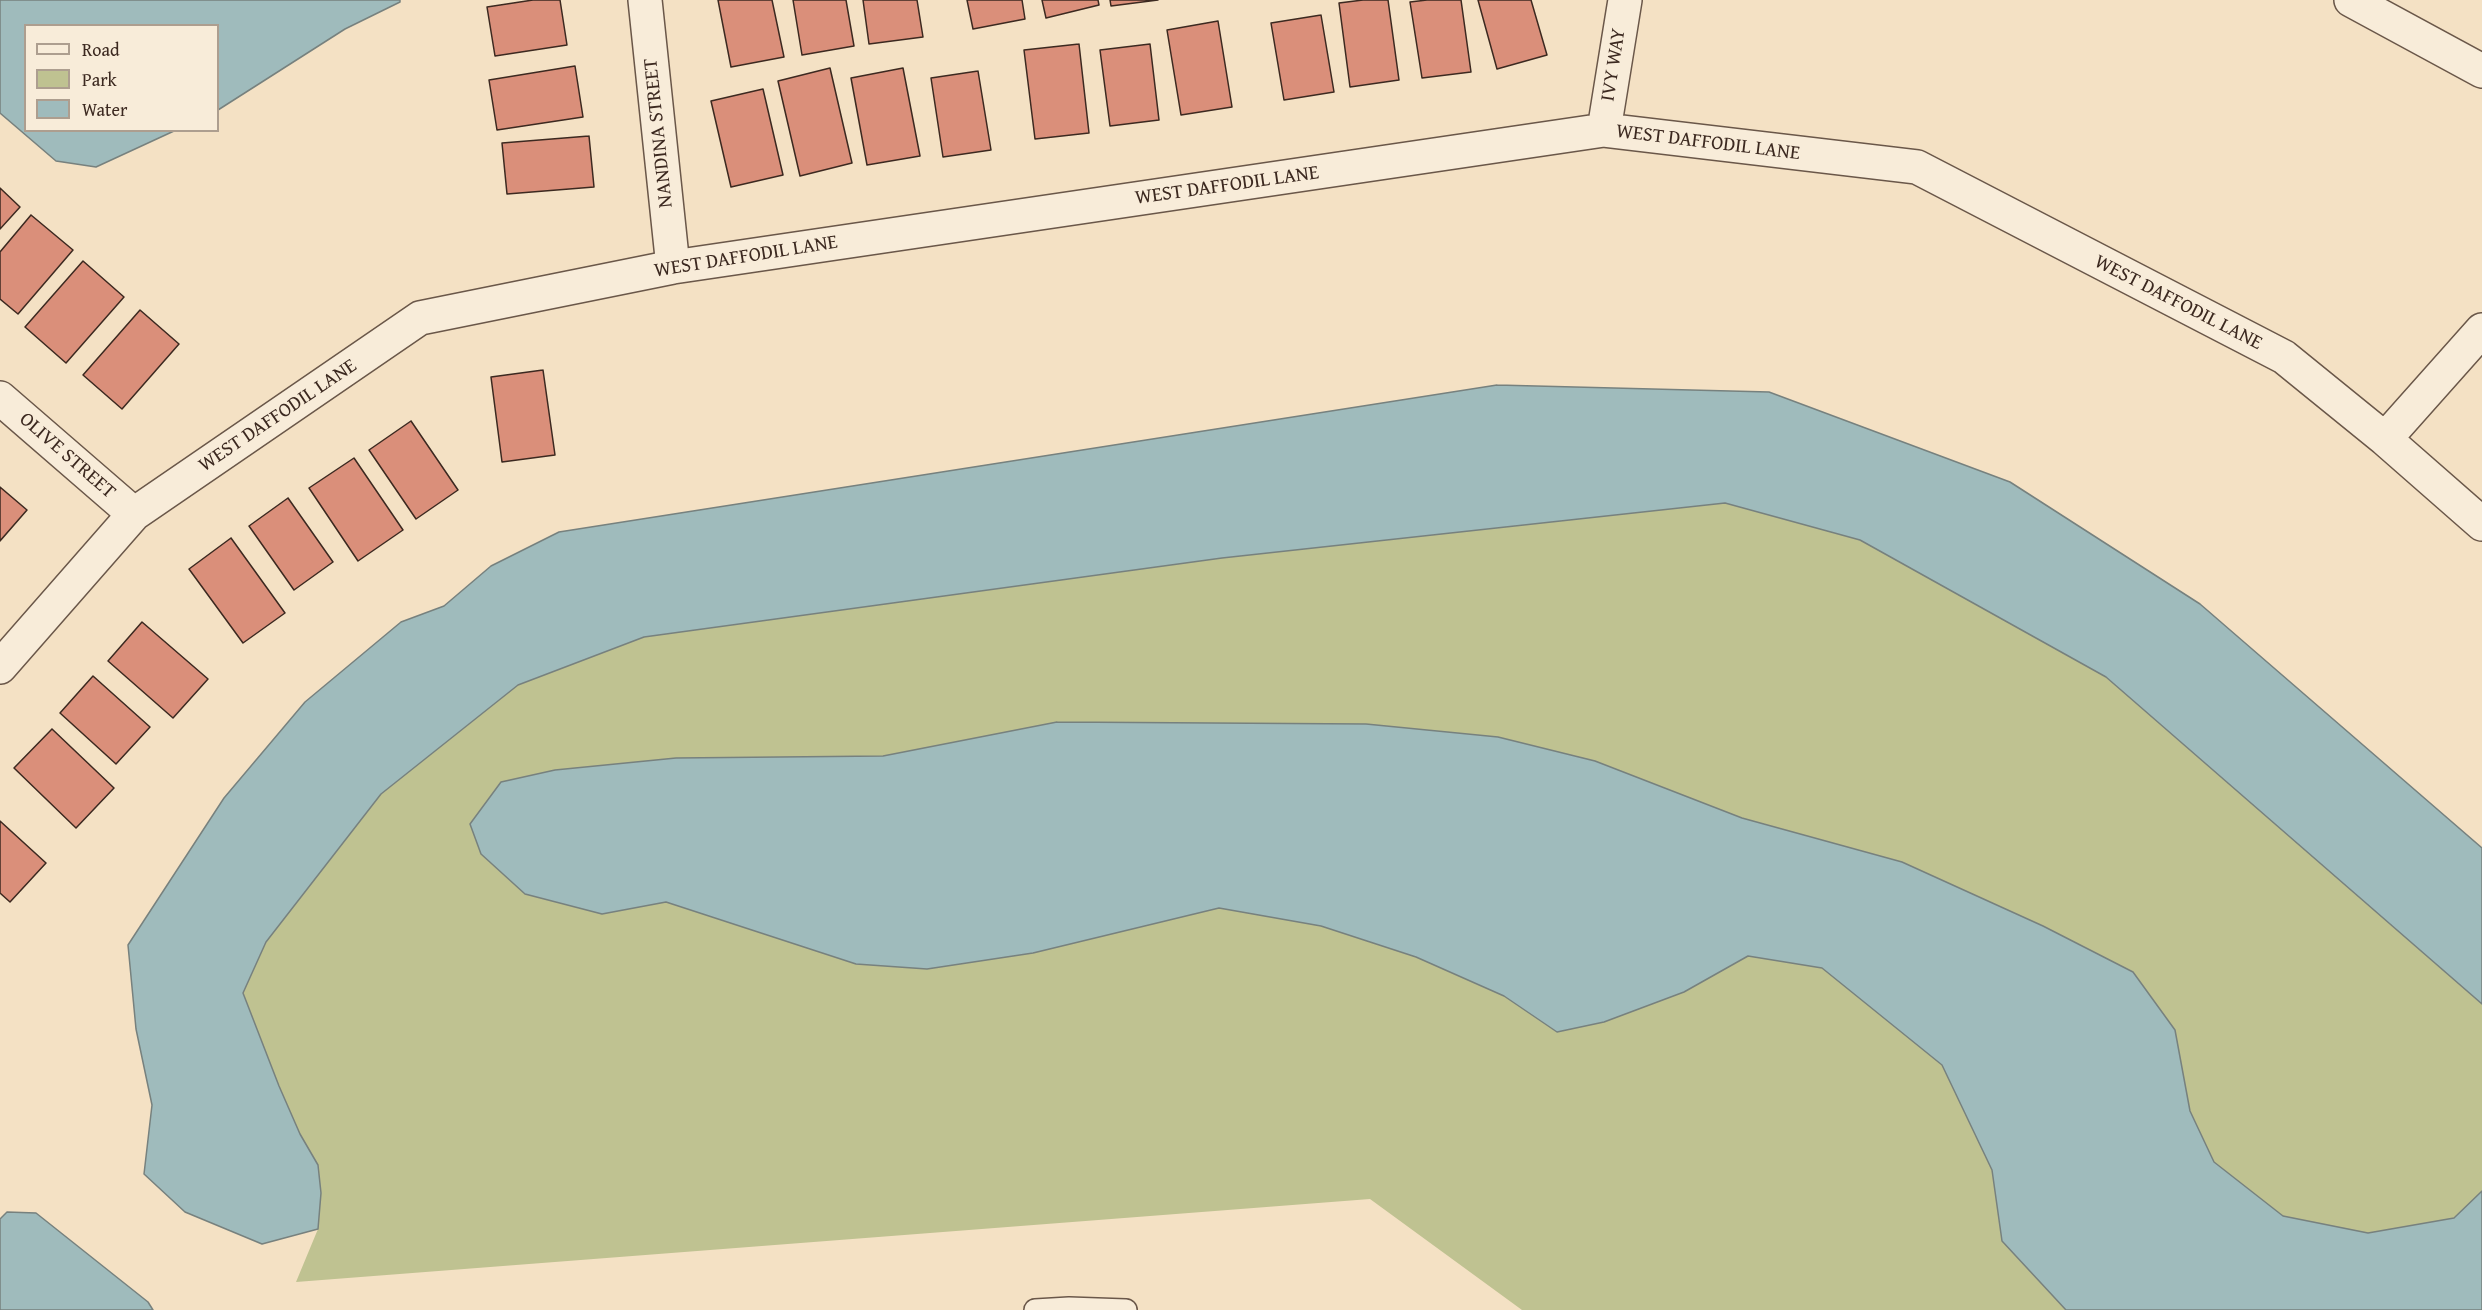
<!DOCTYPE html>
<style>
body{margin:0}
#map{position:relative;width:2482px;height:1310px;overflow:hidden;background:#f4e1c4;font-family:"Gentium Book Plus",serif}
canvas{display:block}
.legend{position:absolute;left:24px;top:24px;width:195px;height:108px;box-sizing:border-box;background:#f8ecd9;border:2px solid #ad9e8f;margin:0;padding:8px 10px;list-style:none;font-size:18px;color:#3c2920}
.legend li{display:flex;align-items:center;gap:12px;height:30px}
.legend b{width:30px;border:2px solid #ad9e8f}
</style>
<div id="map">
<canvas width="2482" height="1310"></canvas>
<ul class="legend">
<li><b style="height:8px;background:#f8ecd9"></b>Road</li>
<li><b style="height:16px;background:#bfc291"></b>Park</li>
<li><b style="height:16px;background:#9fbbbc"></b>Water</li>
</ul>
</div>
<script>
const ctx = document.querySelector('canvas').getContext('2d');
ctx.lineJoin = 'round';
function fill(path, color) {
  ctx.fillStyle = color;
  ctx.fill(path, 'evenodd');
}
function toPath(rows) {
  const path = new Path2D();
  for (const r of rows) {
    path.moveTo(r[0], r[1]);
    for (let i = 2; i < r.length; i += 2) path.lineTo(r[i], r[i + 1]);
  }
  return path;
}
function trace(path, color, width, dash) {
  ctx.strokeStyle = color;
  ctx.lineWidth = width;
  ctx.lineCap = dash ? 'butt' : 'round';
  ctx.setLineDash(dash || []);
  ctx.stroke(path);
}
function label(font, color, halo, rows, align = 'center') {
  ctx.font = font + ' "Gentium Book Plus",serif';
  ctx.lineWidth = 5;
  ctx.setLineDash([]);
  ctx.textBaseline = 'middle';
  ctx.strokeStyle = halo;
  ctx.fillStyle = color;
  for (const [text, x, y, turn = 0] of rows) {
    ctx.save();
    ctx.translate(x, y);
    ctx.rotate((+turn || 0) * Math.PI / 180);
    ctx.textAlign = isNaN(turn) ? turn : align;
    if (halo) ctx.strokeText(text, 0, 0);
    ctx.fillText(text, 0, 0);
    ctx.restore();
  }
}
fill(toPath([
 [1725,503,1860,540,2106,677,2482,1004,2482,1310,1522,1310,1370,1199,296,1282,318,1229,318,1165,300,1134,279,1086,243,993,266,942,381,794,518,685,644,637,1222,558]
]), '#bfc291');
const water = toPath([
 [0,0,400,0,400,2,345,29,218,110,218,26,26,26,26,130,174,131,96,167,56,161,0,113,0,0],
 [1497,385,1769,392,2010,482,2200,604,2482,848,2482,1004,2106,677,1860,540,1725,503,1222,558,644,637,518,685,381,794,266,942,243,993,279,1086,300,1134,318,1165,321,1193,318,1229,262,1244,185,1212,144,1174,152,1105,136,1029,128,945,224,798,305,702,401,622,444,606,491,566,559,532,1497,385],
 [1057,722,1366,724,1498,737,1595,761,1742,818,1902,862,2043,926,2133,972,2175,1030,2190,1111,2214,1162,2283,1216,2368,1233,2454,1218,2482,1191,2482,1310,2066,1310,2002,1241,1992,1170,1942,1065,1822,968,1748,956,1684,992,1604,1022,1557,1032,1504,996,1416,957,1321,926,1219,908,1033,953,927,969,856,964,666,902,602,914,525,894,481,854,470,824,501,782,555,770,676,758,883,756,1057,722],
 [7,1212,36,1213,148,1302,153,1310,0,1310,0,1219,7,1212]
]);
fill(water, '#9fbbbc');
trace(water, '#77817e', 1.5);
const building = toPath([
 [533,0,560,0,567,45,495,56,487,7,533,0],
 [718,0,772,0,784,57,731,67,718,0],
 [793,0,846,0,854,46,802,55,793,0],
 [863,0,917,0,923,37,869,44,863,0],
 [967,0,1022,0,1025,19,973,29,967,0],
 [1042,0,1098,0,1099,5,1046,18,1042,0],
 [1110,0,1158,0,1111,6,1110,0],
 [1363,0,1388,0,1399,80,1350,87,1339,3,1363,0],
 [1427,0,1461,0,1471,72,1422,78,1410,2,1427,0],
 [1478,0,1531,0,1547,55,1497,69,1478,0],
 [1321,15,1334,92,1284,100,1271,23,1321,15],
 [1218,21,1232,107,1181,115,1167,30,1218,21],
 [1079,44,1089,133,1035,139,1024,50,1079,44],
 [1150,44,1159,120,1110,126,1100,50,1150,44],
 [575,66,583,117,497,130,489,80,575,66],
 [830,68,852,163,800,176,778,81,830,68],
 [903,68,920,156,867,165,851,78,903,68],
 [978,71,991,150,943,157,931,78,978,71],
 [763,89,783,175,731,187,711,101,763,89],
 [589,136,594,187,507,194,502,143,589,136],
 [0,188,20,207,0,229,0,188],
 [31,215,73,250,18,314,0,299,0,252,31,215],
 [83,261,124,297,66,363,25,327,83,261],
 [140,310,179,344,122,409,83,375,140,310],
 [543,370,555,455,502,462,491,377,543,370],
 [411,421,458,490,416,519,369,450,411,421],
 [354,458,403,530,358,561,309,488,354,458],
 [0,487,27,510,0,541,0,487],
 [288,498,333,562,294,590,249,526,288,498],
 [231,538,285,613,243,643,189,569,231,538],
 [142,622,208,679,173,718,108,661,142,622],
 [93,676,150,727,116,764,60,713,93,676],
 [52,729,114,788,76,828,14,768,52,729],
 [0,821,46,863,10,902,0,893,0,821]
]);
fill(building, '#da8f7a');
trace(building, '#3c2920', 1.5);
const lane = toPath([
 [1035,1310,1069,1308,1126,1310]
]);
const street = toPath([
 [645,0,673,267],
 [2351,0,2482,71],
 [1604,130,1625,0],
 [0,398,134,514],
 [2385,439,2482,330],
 [0,667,134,514,420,318,673,267,1604,130,1917,167,2284,357,2385,439,2482,524]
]);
trace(lane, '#6a5749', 24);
trace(street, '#6a5749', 36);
trace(lane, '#f8ecd9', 21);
trace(street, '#f8ecd9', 33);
label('20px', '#3c2920', '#f8ecd9', [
 ["IVY WAY",1614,65,-81],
 ["NANDINA STREET",659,133,-96],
 ["WEST DAFFODIL LANE",1708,143,7],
 ["WEST DAFFODIL LANE",1227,186,-8],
 ["WEST DAFFODIL LANE",746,257,-9],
 ["WEST DAFFODIL LANE",2178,303,27],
 ["WEST DAFFODIL LANE",278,416,-34],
 ["OLIVE STREET",67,456,41]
]);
</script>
